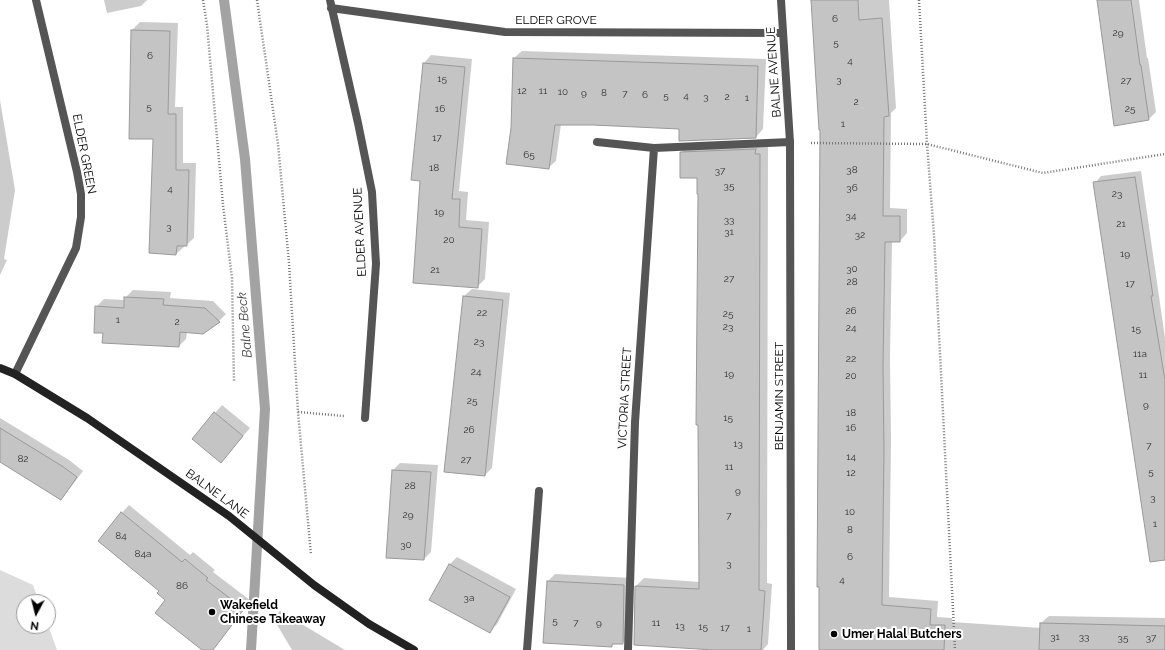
<!DOCTYPE html>
<style>
body{margin:0}
#map{position:relative;width:1165px;height:650px;overflow:hidden;background:#fff;font-family:Raleway,sans-serif}
canvas{display:block}
.north{position:absolute;left:16px;top:594px;width:40px;height:40px;box-sizing:border-box;background:#fff;border:1px solid #999;border-radius:50%;rotate:187deg;font-size:11px;font-weight:700;line-height:16px;text-align:center;color:#000}
.north::after{content:'';display:block;margin:auto;width:14px;height:18px;background:#000;clip-path:polygon(50% 0,100% 100%,50% 72%,0 100%)}
</style>
<div id="map">
<canvas width="1165" height="650"></canvas>
<div class="north">N</div>
</div>
<script>
const ctx = document.querySelector('canvas').getContext('2d');
ctx.lineJoin = 'round';
function fill(path, color) {
  ctx.fillStyle = color;
  ctx.fill(path, 'evenodd');
}
function toPath(rows) {
  const path = new Path2D();
  for (const r of rows) {
    path.moveTo(r[0], r[1]);
    for (let i = 2; i < r.length; i += 2) path.lineTo(r[i], r[i + 1]);
  }
  return path;
}
function trace(path, color, width, dash) {
  ctx.strokeStyle = color;
  ctx.lineWidth = width;
  ctx.lineCap = dash ? 'butt' : 'round';
  ctx.setLineDash(dash || []);
  ctx.stroke(path);
}
function label(font, color, halo, rows, align = 'center') {
  ctx.font = font + ' Raleway,sans-serif';
  ctx.lineWidth = 4;
  ctx.setLineDash([]);
  ctx.textBaseline = 'middle';
  ctx.strokeStyle = halo;
  ctx.fillStyle = color;
  for (const [text, x, y, turn = 0] of rows) {
    ctx.save();
    ctx.translate(x, y);
    ctx.rotate((+turn || 0) * Math.PI / 180);
    ctx.textAlign = isNaN(turn) ? turn : align;
    if (halo) ctx.strokeText(text, 0, 0);
    ctx.fillText(text, 0, 0);
    ctx.restore();
  }
}
fill(toPath([
 [0,570,33,585,39,602,24,602,24,626,48,625,57,650,0,650]
]), '#dcdcdc');
fill(toPath([
 [104,0,147,0,141,6,107,13],
 [812,0,889,0,896,108,891,113,890,208,907,209,907,233,900,241,892,241,890,359,891,440,889,597,938,601,937,617,952,618,952,622,1041,628,1041,623,1049,616,1165,618,1165,650,820,650,821,129],
 [1098,0,1139,0,1147,58,1148,58,1156,112,1149,119],
 [140,22,178,23,175,107,183,107,183,163,196,163,194,238,176,254,154,138,130,138,132,30],
 [522,51,766,59,763,129,756,137,680,128,561,124,556,161,548,168,512,128,514,58],
 [431,55,472,59,459,191,468,192,466,220,489,222,485,279,477,287,421,180,413,179,424,63],
 [0,100,15,190,4,259,7,260,0,275],
 [688,145,768,147,767,583,772,584,768,644,763,650,728,650,636,586,644,578,700,582,698,177,681,153],
 [1141,171,1165,338,1165,534,1095,183,1101,176],
 [472,289,510,293,492,468,485,475,464,296],
 [133,290,171,292,170,298,213,301,226,314,219,321,187,332,186,339,179,346,104,332,96,307,104,299,125,300,125,298],
 [222,405,250,428,228,454,193,439],
 [0,418,69,460,83,471,67,492,61,499,0,461],
 [400,463,438,465,431,552,424,559,393,470],
 [129,505,190,555,193,552,215,570,213,572,251,601,212,650,203,650,160,591,122,513],
 [457,557,516,589,497,624,490,632,450,564],
 [555,574,632,578,630,636,622,643,614,643,611,646,548,581],
 [280,611,345,650,292,650,273,618]
]), '#0003');
trace(toPath([
 [224,0,245,159,265,409,251,650]
]), '#a3a3a3', 10);
const building = toPath([
 [811,0,858,0,859,20,882,18,889,116,884,117,883,216,900,216,900,242,885,242,883,367,884,449,882,605,931,609,930,625,945,625,944,650,819,650,819,587,817,587,820,130,819,130,811,0],
 [1097,0,1131,0,1140,65,1141,65,1149,120,1114,126,1097,0],
 [131,30,170,31,168,114,176,114,176,170,189,170,187,246,177,246,176,255,149,253,153,139,129,139,131,30],
 [513,58,758,66,756,138,679,141,679,129,593,125,555,125,549,169,506,164,511,128,513,58],
 [423,63,465,67,452,199,460,199,459,227,482,229,478,288,413,283,420,181,411,180,423,63],
 [756,149,755,154,760,154,759,590,765,591,761,650,714,650,634,645,635,586,699,589,698,425,696,425,698,194,697,194,697,178,680,178,680,152,756,149],
 [1135,177,1153,296,1151,296,1165,380,1165,560,1150,562,1093,182,1135,177],
 [463,296,503,300,485,476,444,472,463,296],
 [124,297,164,299,163,305,205,308,220,322,203,334,180,332,179,347,102,343,103,333,94,333,95,306,124,308,124,297],
 [214,412,243,436,221,463,192,439,214,412],
 [0,428,62,466,77,477,61,500,0,462,0,428],
 [392,470,431,472,424,560,386,558,392,470],
 [121,512,182,562,185,559,208,578,206,580,244,609,213,650,202,650,155,613,165,600,157,593,159,591,98,541,121,512],
 [449,564,510,597,490,633,429,600,449,564],
 [547,581,624,585,623,644,612,644,612,647,543,643,547,581],
 [1040,623,1165,626,1165,650,1039,650,1040,623]
]);
fill(building, '#c4c4c4');
trace(building, '#999', 1);
trace(toPath([
 [203,0,207,25,223,205,232,278,234,382],
 [257,0,278,144,289,263,298,412,311,555],
 [919,0,927,144,934,235,955,650],
 [811,143,927,144,1043,173,1165,154],
 [298,412,344,416]
]), '#777', 2.5, [1, 2]);
trace(toPath([
 [597,142,654,148,790,142],
 [628,650,635,422,654,148]
]), '#555', 8);
trace(toPath([
 [330,0,358,123,372,192,376,264,365,418],
 [781,0,790,142,791,650],
 [331,8,505,32,783,33],
 [15,374,76,248,81,217,81,194,77,172,36,0],
 [527,650,539,491]
]), '#555', 8);
trace(toPath([
 [0,368,15,374,87,418,229,516,314,585,369,624,414,650]
]), '#222', 8);
for (const [x, y, r, color] of [
 [212,612,4,"#000"],
 [834,634,4,"#000"]
]) {
  const dot = new Path2D();
  dot.arc(x, y, r, 0, 2 * Math.PI);
  ctx.fillStyle = color;
  ctx.fill(dot);
  trace(dot, '#fff', 1.5);
}
label('10px', '#313131', null, [
 ["6",835,19],
 ["29",1118,33],
 ["5",836,43],
 ["6",150,56],
 ["4",850,61],
 ["15",442,79],
 ["3",839,80],
 ["27",1126,81],
 ["12",522,91],
 ["11",543,91],
 ["10",563,92],
 ["9",584,93],
 ["8",604,93],
 ["7",625,94],
 ["6",645,95],
 ["5",666,96],
 ["4",686,96],
 ["3",706,97],
 ["2",727,97],
 ["1",747,98],
 ["2",856,102],
 ["5",149,107],
 ["16",440,109],
 ["25",1130,109],
 ["1",843,124],
 ["17",437,138],
 ["65",529,155],
 ["18",434,168],
 ["38",852,170],
 ["37",720,171],
 ["35",729,186],
 ["36",852,188],
 ["4",170,189],
 ["23",1117,194],
 ["19",439,212],
 ["34",851,216],
 ["33",729,220],
 ["21",1121,224],
 ["3",169,227],
 ["31",729,232],
 ["32",860,235],
 ["20",449,240],
 ["19",1125,254],
 ["30",852,269],
 ["21",435,270],
 ["27",729,279],
 ["28",852,282],
 ["17",1130,284],
 ["26",851,311],
 ["22",482,313],
 ["25",728,314],
 ["1",118,320],
 ["2",177,322],
 ["23",728,327],
 ["24",851,328],
 ["15",1136,329],
 ["23",479,342],
 ["11a",1140,354],
 ["22",851,359],
 ["24",476,372],
 ["19",729,374],
 ["11",1143,375],
 ["20",851,376],
 ["25",472,401],
 ["9",1146,405],
 ["18",851,413],
 ["15",728,418],
 ["16",851,428],
 ["26",469,430],
 ["13",738,444],
 ["7",1149,446],
 ["14",851,457],
 ["82",23,459],
 ["27",466,460],
 ["11",729,467],
 ["5",1151,472],
 ["12",851,473],
 ["28",410,486],
 ["9",738,491],
 ["3",1153,498],
 ["10",850,512],
 ["29",408,515],
 ["7",729,516],
 ["1",1155,524],
 ["8",850,530],
 ["84",121,536],
 ["30",406,545],
 ["84a",143,554],
 ["6",850,557],
 ["3",729,564],
 ["4",842,580],
 ["86",182,586],
 ["3a",469,598],
 ["5",555,621],
 ["7",576,623],
 ["9",599,623],
 ["11",656,623],
 ["13",680,626],
 ["15",703,627],
 ["17",725,628],
 ["1",749,629],
 ["31",1055,637],
 ["33",1084,637],
 ["35",1123,638],
 ["37",1151,638]
]);
label('12px', '#000', '#fff', [
 ["ELDER GROVE",556,20],
 ["BALNE AVENUE",774,72,-94],
 ["ELDER GREEN",84,154,79],
 ["ELDER AVENUE",360,232,-93],
 ["BENJAMIN STREET",779,396,-90],
 ["VICTORIA STREET",625,398,-87],
 ["BALNE LANE",217,494,36]
]);
label('bold 12px', '#000', '#fff', [
 ["Wakefield",220,605],
 ["Chinese Takeaway",220,619],
 ["Umer Halal Butchers",842,634]
], 'left');
label('italic 13px', '#444', '#fff', [
 ["Balne Beck",245,325,-95]
]);
</script>
